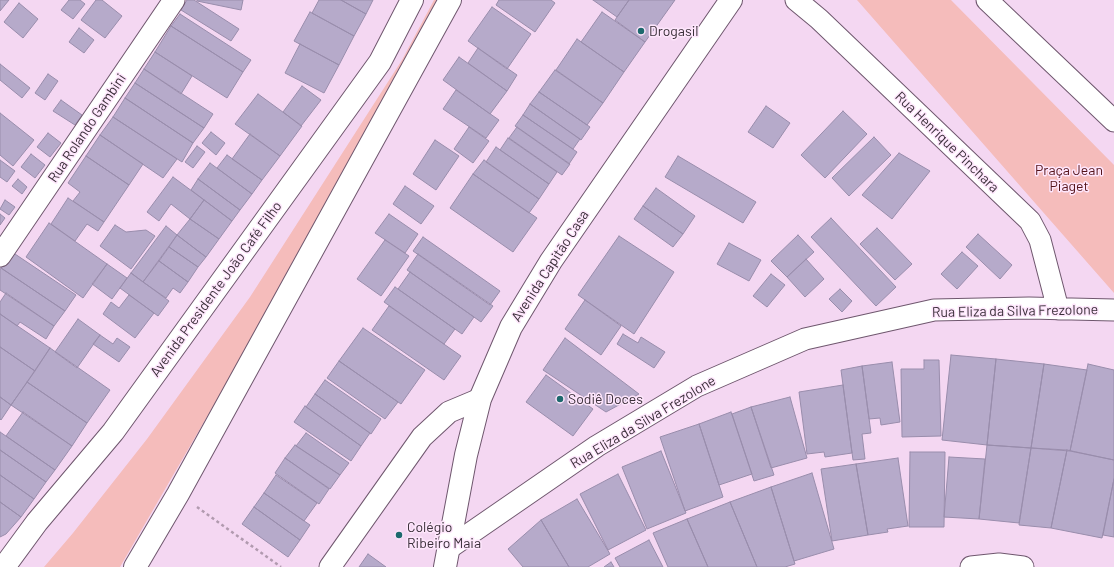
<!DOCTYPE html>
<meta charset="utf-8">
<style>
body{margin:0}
canvas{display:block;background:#f4d7f2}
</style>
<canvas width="1114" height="567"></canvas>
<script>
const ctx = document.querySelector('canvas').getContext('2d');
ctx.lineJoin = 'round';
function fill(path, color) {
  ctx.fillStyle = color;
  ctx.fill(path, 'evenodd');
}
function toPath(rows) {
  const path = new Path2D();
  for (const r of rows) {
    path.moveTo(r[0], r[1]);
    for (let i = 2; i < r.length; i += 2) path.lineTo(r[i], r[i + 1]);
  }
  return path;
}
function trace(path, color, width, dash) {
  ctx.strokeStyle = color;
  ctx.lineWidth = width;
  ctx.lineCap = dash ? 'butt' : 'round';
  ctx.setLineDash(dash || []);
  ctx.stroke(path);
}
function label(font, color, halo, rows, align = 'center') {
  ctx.font = font + ' Barlow,sans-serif';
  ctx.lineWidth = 3;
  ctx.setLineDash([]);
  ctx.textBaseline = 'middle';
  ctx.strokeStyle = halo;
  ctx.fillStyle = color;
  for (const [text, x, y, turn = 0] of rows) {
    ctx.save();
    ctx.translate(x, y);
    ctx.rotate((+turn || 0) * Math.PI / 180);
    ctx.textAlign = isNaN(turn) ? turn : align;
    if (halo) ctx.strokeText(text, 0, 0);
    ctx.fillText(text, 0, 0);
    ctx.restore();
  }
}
fill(toPath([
 [434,0,446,0,274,301,120,567,44,567,73,533,147,439,250,297,402,60],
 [857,0,951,0,1114,165,1114,293]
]), '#f5bcbb');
const building = toPath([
 [0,0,9,0,0,11,0,0],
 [69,0,80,0,85,4,73,19,61,10,69,0],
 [96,0,102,0,122,16,105,38,81,20,96,0],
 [187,0,194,0,239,29,231,41,181,10,187,0],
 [197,0,243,0,241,10,197,1,197,0],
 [319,0,341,0,366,14,354,36,312,13,319,0],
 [341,0,373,0,366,14,341,0],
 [499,0,551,0,555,3,535,32,496,5,499,0],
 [593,0,629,0,617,17,593,0],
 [629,0,675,0,645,42,615,20,629,0],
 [19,3,38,19,23,38,4,22,19,3],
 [492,7,531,34,507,69,468,41,492,7],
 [310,12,354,36,339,65,294,41,310,12],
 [602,12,645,42,624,72,581,42,602,12],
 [180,14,251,60,243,72,171,26,180,14],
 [171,26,243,72,227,98,155,52,171,26],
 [79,28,94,40,84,53,69,42,79,28],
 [577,39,624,72,603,103,556,70,577,39],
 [300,44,339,65,324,93,285,73,300,44],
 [478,48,517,75,507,91,468,63,478,48],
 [155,52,192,76,181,94,144,69,155,52],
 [459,57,507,91,490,114,443,80,459,57],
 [0,64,30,88,22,98,0,80,0,64],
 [144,69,213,114,204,128,135,83,144,69],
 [555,70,603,103,587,125,539,92,555,70],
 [48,74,58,81,45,100,35,93,48,74],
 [135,83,204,128,193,143,125,98,135,83],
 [302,86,321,100,301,126,283,112,302,86],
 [456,90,499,120,486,138,443,109,456,90],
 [539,92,590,127,581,140,530,104,539,92],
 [258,94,302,126,280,156,235,124,258,94],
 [125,98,193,143,182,162,113,117,125,98],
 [61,100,82,115,75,125,53,111,61,100],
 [530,104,580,139,573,149,523,115,530,104],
 [766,106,790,123,773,148,748,132,766,106],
 [843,111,867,134,825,178,801,155,843,111],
 [0,113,34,140,13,166,0,155,0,113],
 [523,115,577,152,569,164,515,126,523,115],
 [113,117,177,159,163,178,100,135,113,117],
 [469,127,489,141,473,163,454,149,469,127],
 [517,127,570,164,562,175,509,138,517,127],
 [211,132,225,143,216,155,202,143,211,132],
 [48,133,61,143,50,157,37,147,48,133],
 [250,134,280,156,262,180,232,159,250,134],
 [100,135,143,164,129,185,86,156,100,135],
 [874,137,891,155,849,196,832,178,874,137],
 [508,138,557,172,549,184,500,150,508,138],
 [435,140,459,156,436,190,413,174,435,140],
 [197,146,205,152,193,168,185,162,197,146],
 [496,147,549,184,539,199,486,162,496,147],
 [899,153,930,171,892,219,862,195,899,153],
 [31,154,45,165,35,178,21,167,31,154],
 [227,155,262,180,252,194,217,168,227,155],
 [86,156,129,185,104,222,73,201,80,192,68,183,86,156],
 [678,156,756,202,743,223,665,177,678,156],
 [0,160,15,171,7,182,0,177,0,160],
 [484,160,539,199,529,213,473,174,484,160],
 [210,163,252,194,240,210,198,179,210,163],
 [473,174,537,218,513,252,450,208,473,174],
 [173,177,204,200,190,219,171,204,159,221,147,212,173,177],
 [18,179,27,187,22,194,12,186,18,179],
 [198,179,240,210,232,221,191,190,198,179],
 [405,186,434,206,421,224,393,204,405,186],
 [656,188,695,216,683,234,643,206,656,188],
 [68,198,104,222,98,231,87,224,75,241,51,224,68,198],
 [5,200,15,207,9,215,0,209,5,200],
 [204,200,232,221,219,239,190,219,204,200],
 [643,206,683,234,673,247,634,219,643,206],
 [0,214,5,218,0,225,0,214],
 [389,214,418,234,405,253,375,233,389,214],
 [831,218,896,287,876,306,811,237,831,218],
 [190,219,219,239,206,257,177,235,190,219],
 [49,223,107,264,83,298,26,257,49,223],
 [115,225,126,232,146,230,155,236,131,269,100,246,115,225],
 [166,226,177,235,143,282,131,273,166,226],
 [877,228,912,264,895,280,860,244,877,228],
 [978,234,1012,265,1000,279,966,247,978,234],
 [177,235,206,257,198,267,169,247,177,235],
 [798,235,814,252,787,277,771,261,798,235],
 [619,236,674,272,634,334,578,295,619,236],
 [423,237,500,291,490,305,413,251,423,237],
 [385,240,409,256,381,296,357,279,385,240],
 [729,243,761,260,749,281,717,264,729,243],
 [169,247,198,267,188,282,159,261,169,247],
 [12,252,76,295,65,311,1,268,12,252],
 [962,252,978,266,957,289,941,274,962,252],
 [418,254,493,306,481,322,407,270,418,254],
 [806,259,824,279,805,297,787,277,806,259],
 [159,261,188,282,180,293,173,288,166,298,143,282,159,261],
 [107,264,127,278,112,299,92,284,107,264],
 [1,268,65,311,54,326,0,290,0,270,1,268],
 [410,272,474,317,462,334,398,289,410,272],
 [131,273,169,301,158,316,120,288,131,273],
 [771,274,785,285,767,307,753,296,771,274],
 [395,287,455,329,444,344,384,302,395,287],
 [840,289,852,301,842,312,829,299,840,289],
 [6,293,54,326,46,339,20,322,17,326,0,314,0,302,6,293],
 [129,295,154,313,135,338,103,314,111,302,119,308,129,295],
 [585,300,621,326,601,355,565,329,585,300],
 [389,306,461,356,444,380,372,330,389,306],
 [0,314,50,348,35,371,0,347,0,314],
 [78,319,100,335,77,368,55,352,78,319],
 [363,328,425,370,401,404,339,361,363,328],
 [623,334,638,343,641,337,665,352,654,368,617,344,623,334],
 [100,335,113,344,117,338,130,347,119,362,93,344,100,335],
 [565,338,639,394,606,412,543,370,565,338],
 [0,347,35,371,11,405,0,397,0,347],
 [50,348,110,390,87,423,27,382,50,348],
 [951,355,996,359,987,445,942,440,951,355],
 [996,359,1044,364,1031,448,987,445,996,359],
 [924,360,939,360,941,436,902,437,901,369,924,369,924,360],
 [339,361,398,402,385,419,327,378,339,361],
 [892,362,900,422,881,425,880,418,869,419,862,366,892,362],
 [1044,364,1087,370,1070,451,1031,448,1044,364],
 [1088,364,1114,370,1114,460,1070,451,1088,364],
 [862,366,871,433,862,434,865,459,853,460,841,370,862,366],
 [546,375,593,409,573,436,526,402,546,375],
 [325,380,381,419,371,434,315,394,325,380],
 [27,382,87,423,72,446,11,405,27,382],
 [843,385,852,453,825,457,824,452,807,454,799,392,843,385],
 [315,394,370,433,361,446,306,407,315,394],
 [0,397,11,405,1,420,0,419,0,397],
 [790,397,807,458,771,468,751,407,790,397],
 [305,406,361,446,351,461,294,422,305,406],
 [751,407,774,475,754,481,732,414,751,407],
 [23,412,72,446,55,470,6,436,23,412],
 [731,412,752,474,719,485,699,424,731,412],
 [699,424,723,497,685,511,660,437,699,424],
 [0,432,55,470,46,482,0,450,0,432],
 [306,433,349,463,340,475,296,446,306,433],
 [295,445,340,475,330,489,285,458,295,445],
 [987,445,1031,448,1019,523,979,519,987,445],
 [1031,448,1067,450,1051,528,1019,525,1031,448],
 [0,450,46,482,34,499,0,475,0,450],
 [1067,450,1114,460,1114,479,1102,538,1051,528,1067,450],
 [661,451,686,513,647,529,622,467,661,451],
 [910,452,945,452,944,527,909,527,910,452],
 [949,457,985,459,979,519,944,517,949,457],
 [285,458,329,489,319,504,275,473,285,458],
 [898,458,908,526,887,529,888,532,868,535,856,464,898,458],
 [856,464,868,535,832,541,821,469,856,464],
 [812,473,834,549,794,561,771,487,812,473],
 [618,474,646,530,608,550,580,494,618,474],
 [0,475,34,499,21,517,0,502,0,475],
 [276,475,317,503,304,521,264,493,276,475],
 [1114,479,1114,537,1103,535,1114,479],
 [771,487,795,564,785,567,757,567,730,502,771,487],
 [264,493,310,525,300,540,254,507,264,493],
 [577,499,610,554,588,567,569,567,541,520,577,499],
 [0,502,21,517,6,534,0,537,0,502],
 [730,502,757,567,708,567,687,519,730,502],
 [254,507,300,540,288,557,242,524,254,507],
 [687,519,708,567,668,567,653,533,687,519],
 [541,520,569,567,523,567,508,549,541,520],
 [649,540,663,567,620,567,615,558,649,540],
 [368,554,386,567,359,567,368,554],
 [611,562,614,567,604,567,611,562]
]);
fill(building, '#b6aaca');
trace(building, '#998dac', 1);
const street = toPath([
 [796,0,819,19,1030,221,1040,240,1058,309],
 [987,0,1114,121],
 [0,256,174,0],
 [449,548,597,446,697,386,805,339,934,310,1029,308,1114,310],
 [330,567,422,437,449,412,480,399],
 [971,567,999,564,1023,567]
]);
const secondary = toPath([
 [445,567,466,455,480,399,511,327,551,261,731,0]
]);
const primary = toPath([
 [4,567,37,522,113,432,380,62,412,0],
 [135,567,178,494,450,0]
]);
trace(street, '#6f576e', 23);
trace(secondary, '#6f576e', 24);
trace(primary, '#6f576e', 24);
trace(toPath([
 [197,507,281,567]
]), '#b19aaf', 2.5, [3, 3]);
trace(street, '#fff', 21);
trace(secondary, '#fff', 22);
trace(primary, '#fff', 22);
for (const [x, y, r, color] of [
 [641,31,4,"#1c696d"],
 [560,399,4,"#1c696d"],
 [399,535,4,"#1c696d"]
]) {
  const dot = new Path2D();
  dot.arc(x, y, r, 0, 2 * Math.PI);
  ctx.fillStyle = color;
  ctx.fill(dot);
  trace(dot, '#fee6fc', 1.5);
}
label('14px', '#3a2f39', '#fee6fc', [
 ["Drogasil",649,31],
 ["Sodiê Doces",568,399],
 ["Colégio",407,527],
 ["Ribeiro Maia",407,543]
], 'left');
label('14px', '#3a2f39', '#fee6fc', [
 ["Rua Rolando Gambini",87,128,-56],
 ["Rua Henrique Pinchara",947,142,44],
 ["Avenida Capitão Casa",550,266,-57],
 ["Avenida Presidente João Café Filho",216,289,-54],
 ["Rua Eliza da Silva Frezolone",1015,311,-1],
 ["Rua Eliza da Silva Frezolone",643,422,-31]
]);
label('14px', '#531319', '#fee6fc', [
 ["Praça Jean",1069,170],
 ["Piaget",1069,186]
]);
</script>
